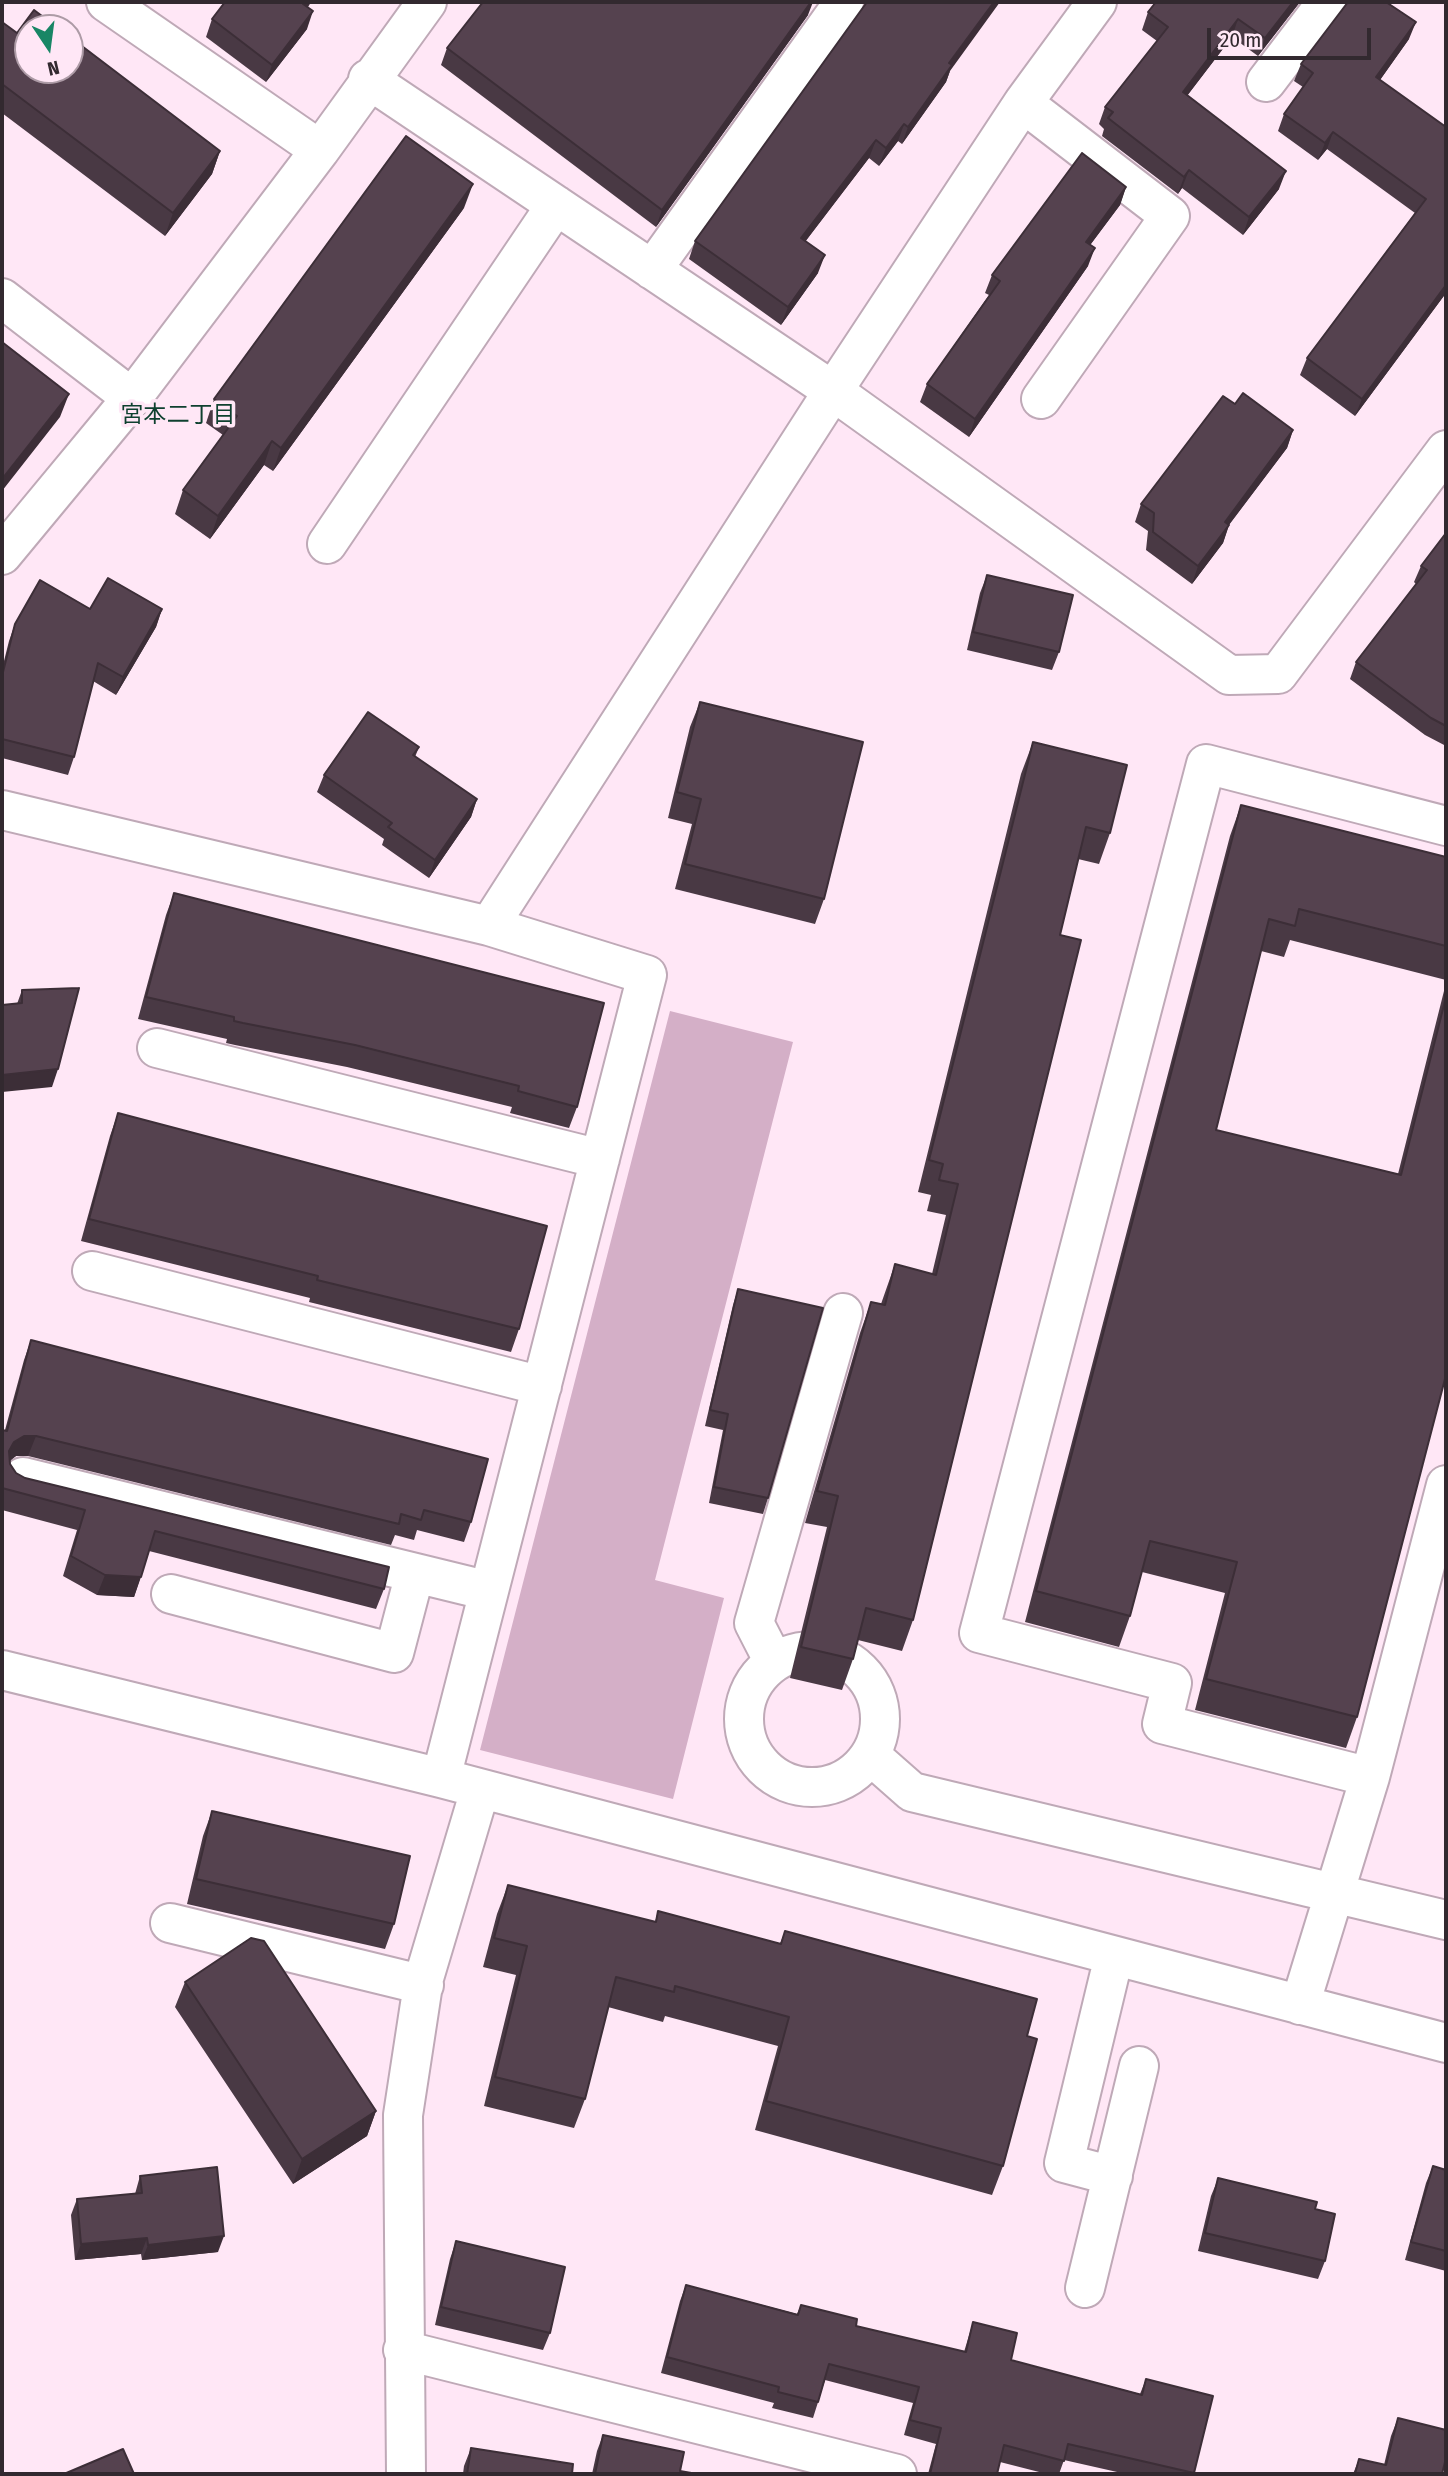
<!DOCTYPE html>
<meta charset="utf-8">
<style>
body{margin:0}
#map{position:relative;width:1448px;height:2476px;overflow:hidden;background:#ffe7f6;font-family:"Fira Sans Condensed",sans-serif}
canvas{display:block}
.frame{position:absolute;inset:0;border:4px solid #32292f;pointer-events:none}
.north{position:absolute;left:14px;top:14px;width:70px;height:70px;box-sizing:border-box;background:#ffe7f6;border:2px solid #ad9ba6;border-radius:50%;rotate:167deg;font-size:19px;font-weight:700;line-height:28px;text-align:center;color:#32292f}
.north::after{content:'';display:block;margin:auto;width:24px;height:32px;background:#188665;clip-path:polygon(50% 0,100% 100%,50% 72%,0 100%)}
.scale{position:absolute;left:1207px;top:28px;width:164px;height:32px;box-sizing:border-box;border:4px solid #32292f;border-top:0;padding-left:9px;font-size:21px;line-height:24px;white-space:nowrap;color:#32292f;-webkit-text-stroke:5px #ffe7f6;paint-order:stroke}
</style>
<div id="map">
<canvas width="1448" height="2476"></canvas>
<div class="frame"></div>
<div class="north">N</div>
<div class="scale">20 m</div>
</div>
<script>
const ctx = document.querySelector('canvas').getContext('2d');
ctx.lineJoin = 'round';
function fill(path, color) {
  ctx.fillStyle = color;
  ctx.fill(path, 'evenodd');
}
function toPath(rows) {
  const path = new Path2D();
  for (const r of rows) {
    if (r.length === 3) {
      path.moveTo(r[0] + r[2], r[1]);
      path.arc(r[0], r[1], r[2], 0, 2 * Math.PI);
      continue;
    }
    path.moveTo(r[0], r[1]);
    for (let i = 2; i < r.length; i += 2) path.lineTo(r[i], r[i + 1]);
  }
  return path;
}
function trace(path, color, width, dash) {
  ctx.strokeStyle = color;
  ctx.lineWidth = width;
  ctx.lineCap = dash ? 'butt' : 'round';
  ctx.setLineDash(dash || []);
  ctx.stroke(path);
}
function label(font, color, halo, rows, align = 'center') {
  ctx.font = font + ' "Fira Sans Condensed","Noto Sans JP",sans-serif';
  ctx.lineWidth = 7;
  ctx.setLineDash([]);
  ctx.textBaseline = 'middle';
  ctx.strokeStyle = halo;
  ctx.fillStyle = color;
  for (const [text, x, y, turn = 0] of rows) {
    ctx.save();
    ctx.translate(x, y);
    ctx.rotate((+turn || 0) * Math.PI / 180);
    ctx.textAlign = isNaN(turn) ? turn : align;
    if (halo) ctx.strokeText(text, 0, 0);
    ctx.fillText(text, 0, 0);
    ctx.restore();
  }
}
fill(toPath([
 [670,1011,793,1042,655,1580,724,1598,673,1799,480,1750]
]), '#d4afc7');
const minor = toPath([
 [106,2,320,150],
 [368,79,833,391,1229,675,1278,674,1446,450],
 [1266,82,1327,2],
 [1023,103,1170,216,1041,399],
 [652,270,844,2],
 [2,298,132,398],
 [327,544,556,205],
 [2,555,132,398,320,150,427,2],
 [2,810,489,926,647,975,441,1778],
 [489,926,833,391,1023,103,1097,2],
 [157,1048,600,1159],
 [92,1271,542,1386],
 [23,1477,489,1591],
 [171,1594,394,1653,415,1573],
 [812,1719,68],
 [774,1662,754,1623,843,1313],
 [2,1670,441,1778,1446,2043],
 [870,1755,912,1792,1446,1920],
 [1370,1777,1162,1724,1172,1683,979,1633,1206,764,1446,826],
 [170,1923,424,1985],
 [1300,2005,1370,1777,1446,1485],
 [1113,2176,1064,2163,1114,1956],
 [1085,2288,1139,2066],
 [403,2350,897,2474],
 [406,2474,403,2115,424,1978,480,1790]
]);
trace(minor, '#bfa9b7', 42);
trace(minor, '#fff', 38);
fill(toPath([
 [225,2,311,2,308,7,307,29,266,82,206,37,212,19],
 [1156,2,1300,2,1258,56,1232,37,1187,96,1279,189,1243,235,1182,188,1178,194,1102,136,1104,129,1099,124,1105,107,1157,41,1142,30,1148,12],
 [808,15,656,227,441,65,447,48],
 [2,22,17,33,220,151,212,174,165,236,2,113],
 [1409,39,1380,80,1446,127,1446,293,1355,416,1300,375,1307,358,1415,213,1327,149,1318,160,1278,131,1284,114,1303,87,1294,81,1301,64],
 [950,71,946,82,902,144,898,141,879,166,869,158,805,242,818,273,781,325,689,259,695,241],
 [1126,187,1120,205,1090,245,1088,266,969,437,920,402,927,384,989,295,985,293,992,275],
 [464,208,273,471,264,465,210,539,175,514,183,490,223,435,206,423,214,399],
 [1235,404,1293,430,1287,448,1229,525,1223,543,1192,584,1146,550,1148,531,1135,522,1141,504],
 [1446,533,1446,746,1425,735,1350,679,1356,662,1416,584,1414,582,1421,566],
 [987,575,1059,652,1052,670,967,650,980,593],
 [90,609,162,609,156,627,116,695,93,681,74,757,68,775,2,758,2,669,9,641,15,624],
 [700,702,824,899,815,924,675,889,692,824,668,818,690,727],
 [1033,742,1110,833,1099,864,1078,859,1060,935,913,1620,902,1651,858,1640,853,1659,842,1690,790,1678,827,1527,805,1523,860,1333,871,1302,881,1304,895,1264,932,1274,946,1215,927,1211,931,1195,918,1192,1021,774],
 [419,747,415,757,477,799,471,817,429,878,382,845,384,839,317,792,324,775],
 [1241,805,1446,857,1446,980,1290,940,1284,957,1261,951,1216,1130,1398,1174,1446,983,1446,1375,1357,1717,1346,1748,1195,1710,1225,1593,1142,1572,1130,1616,1119,1647,1025,1622,1230,836],
 [174,893,577,1107,569,1128,510,1113,512,1107,347,1067,235,1045,226,1043,227,1039,138,1019,166,915],
 [22,990,52,1087,17,1004],
 [118,1113,519,1329,511,1352,309,1302,310,1298,81,1241,110,1136],
 [738,1289,768,1498,763,1514,709,1503,723,1430,705,1426,733,1305],
 [31,1340,471,1522,464,1542,417,1530,414,1540,395,1535,391,1545,28,1456,16,1456,10,1461,10,1464,16,1473,25,1478,384,1589,376,1609,149,1551,134,1597,97,1595,63,1576,77,1530,2,1510,2,1430,5,1430,24,1360],
 [212,1811,394,1924,385,1949,187,1904,203,1836],
 [508,1885,655,1922,658,1911,780,1944,785,1931,1027,2036,1003,2166,992,2195,755,2130,778,2046,665,2016,663,2022,608,2007,585,2099,574,2128,484,2106,516,1975,483,1967,497,1914],
 [185,1982,376,2111,367,2136,293,2184,175,2007],
 [1433,2166,1446,2170,1446,2271,1405,2260,1426,2183],
 [140,2176,218,2252,142,2260,141,2254,75,2260,71,2215,77,2199,135,2194],
 [1218,2179,1315,2209,1325,2261,1318,2279,1198,2251,1211,2196],
 [456,2241,550,2333,543,2350,435,2325,450,2259],
 [686,2285,797,2314,801,2305,856,2326,964,2352,973,2322,1011,2360,1140,2394,1146,2379,1194,2473,1194,2474,1126,2474,1064,2460,1059,2474,1047,2474,1000,2462,997,2474,928,2474,936,2444,904,2435,913,2403,825,2380,813,2418,772,2408,774,2403,661,2373,680,2301],
 [1398,2418,1442,2474,1353,2474,1359,2459,1384,2465,1391,2436],
 [603,2435,680,2471,697,2474,592,2474,597,2451],
 [471,2448,572,2474,463,2474,464,2466]
]), '#493944');
fill(toPath([
 [304,2,311,2,297,21],
 [811,2,813,2,808,15,656,227,662,210],
 [994,2,1000,2,950,71,946,82,902,144,908,127,949,63],
 [1293,2,1300,2,1258,56,1265,38],
 [313,11,307,29,266,82,272,65],
 [1238,19,1232,37,1176,110,1183,92],
 [1416,22,1409,39,1370,94,1376,77],
 [904,124,898,141,879,166,886,148],
 [1333,132,1327,149,1318,160,1325,143],
 [876,140,869,158,794,256,801,238],
 [220,151,212,174,165,236,173,213],
 [1189,170,1182,188,1178,194,1184,177],
 [1286,171,1279,189,1243,235,1249,217],
 [473,184,464,208,273,471,281,448],
 [1126,187,1120,205,1079,260,1086,242],
 [1095,248,1088,266,969,437,975,419],
 [825,255,818,273,781,325,788,307],
 [1446,285,1446,293,1355,416,1362,399],
 [69,394,60,417,2,491,2,479],
 [1293,430,1287,448,1218,539,1225,522],
 [272,441,264,465,210,539,218,516],
 [1229,525,1223,543,1192,584,1198,566],
 [162,609,156,627,116,695,123,677],
 [477,799,471,817,429,878,435,860],
 [58,1069,52,1087,2,1092,2,1075],
 [24,1436,36,1436,28,1456,16,1456,7,1462,9,1451,14,1442],
 [105,1575,141,1577,134,1597,97,1595],
 [376,2111,367,2136,293,2184,302,2159],
 [224,2236,218,2252,142,2260,148,2245],
 [147,2238,141,2254,75,2260,81,2244]
]), '#3c2e37');
const building = toPath([
 [225,2,304,2,303,4,313,11,272,65,212,19,225,2],
 [483,2,811,2,662,210,447,48,483,2],
 [867,2,994,2,949,63,952,65,908,127,904,124,886,148,876,140,801,238,825,255,788,307,695,241,867,2],
 [1156,2,1293,2,1265,38,1238,19,1183,92,1286,171,1249,217,1189,170,1184,177,1108,118,1113,112,1105,107,1168,27,1148,12,1156,2],
 [1348,2,1386,2,1416,22,1376,77,1446,127,1446,285,1362,399,1307,358,1426,199,1333,132,1325,143,1284,114,1313,73,1301,64,1348,2],
 [34,10,58,28,28,28,28,70,70,70,70,37,220,151,173,213,2,84,2,22,17,33,34,10],
 [406,136,473,184,281,448,272,441,218,516,183,490,237,416,214,399,406,136],
 [1082,153,1126,187,1086,242,1095,248,975,419,927,384,1000,281,992,275,1082,153],
 [2,342,69,394,2,479,2,342],
 [1243,393,1293,430,1225,522,1229,525,1198,566,1153,532,1154,513,1141,504,1223,396,1235,404,1243,393],
 [1446,533,1446,726,1431,718,1356,662,1427,570,1421,566,1446,533],
 [987,575,1073,595,1059,652,973,632,987,575],
 [108,578,162,609,123,677,98,663,74,757,2,739,2,676,15,624,40,580,90,609,108,578],
 [700,702,863,742,824,899,685,864,701,799,677,792,700,702],
 [368,712,419,747,413,755,477,799,435,860,388,827,392,823,324,775,368,712],
 [1033,742,1127,765,1110,833,1086,827,1060,935,1081,940,913,1620,866,1608,853,1659,801,1647,838,1496,817,1491,871,1302,885,1305,895,1264,936,1275,958,1184,939,1180,943,1164,929,1160,1033,742],
 [1241,805,1446,857,1446,946,1299,909,1295,926,1269,919,1216,1130,1401,1175,1446,997,1446,1375,1357,1717,1206,1679,1237,1562,1150,1541,1130,1616,1036,1591,1241,805],
 [174,893,604,1003,577,1107,518,1091,519,1086,355,1045,243,1023,234,1021,234,1017,146,997,174,893],
 [79,988,58,1069,2,1075,2,1005,22,1003,22,990,79,988],
 [118,1113,547,1226,519,1329,317,1280,318,1276,89,1219,118,1113],
 [738,1289,823,1308,768,1498,714,1487,728,1414,710,1410,738,1289],
 [31,1340,488,1459,471,1522,424,1510,421,1520,401,1514,399,1524,36,1436,24,1436,14,1442,9,1451,10,1464,16,1473,25,1478,389,1567,384,1589,155,1531,141,1577,105,1575,71,1556,85,1510,2,1488,2,1430,7,1431,31,1340],
 [212,1811,410,1856,394,1924,196,1879,212,1811],
 [508,1885,656,1922,658,1911,781,1944,785,1931,1037,1999,1027,2036,1037,2039,1003,2166,766,2101,789,2017,675,1986,674,1992,616,1977,585,2099,495,2077,527,1946,494,1938,508,1885],
 [251,1938,264,1941,376,2111,302,2159,185,1982,251,1938],
 [1433,2166,1446,2170,1446,2251,1411,2242,1433,2166],
 [217,2167,224,2236,148,2245,147,2238,81,2244,77,2199,142,2193,140,2176,217,2167],
 [1218,2178,1317,2202,1315,2209,1335,2214,1325,2261,1205,2233,1218,2178],
 [456,2241,565,2267,550,2333,441,2307,456,2241],
 [686,2285,798,2315,801,2305,857,2319,856,2326,966,2352,973,2322,1017,2333,1011,2360,1142,2395,1146,2379,1213,2396,1194,2473,1068,2444,1064,2461,1004,2445,997,2474,930,2474,941,2428,910,2420,919,2387,829,2364,818,2402,778,2392,779,2387,667,2357,686,2285],
 [1398,2418,1446,2430,1446,2458,1442,2474,1355,2474,1359,2459,1386,2465,1398,2418],
 [603,2435,684,2452,680,2471,697,2474,595,2474,603,2435],
 [471,2448,573,2464,572,2474,467,2474,471,2448],
 [123,2449,134,2474,64,2474,123,2449]
]);
fill(building, '#55424f');
trace(building, '#3c2e37', 2);
label('23px', '#0e402f', '#ffe7f6', [
 ["宮本二丁目",178,416]
]);
</script>
